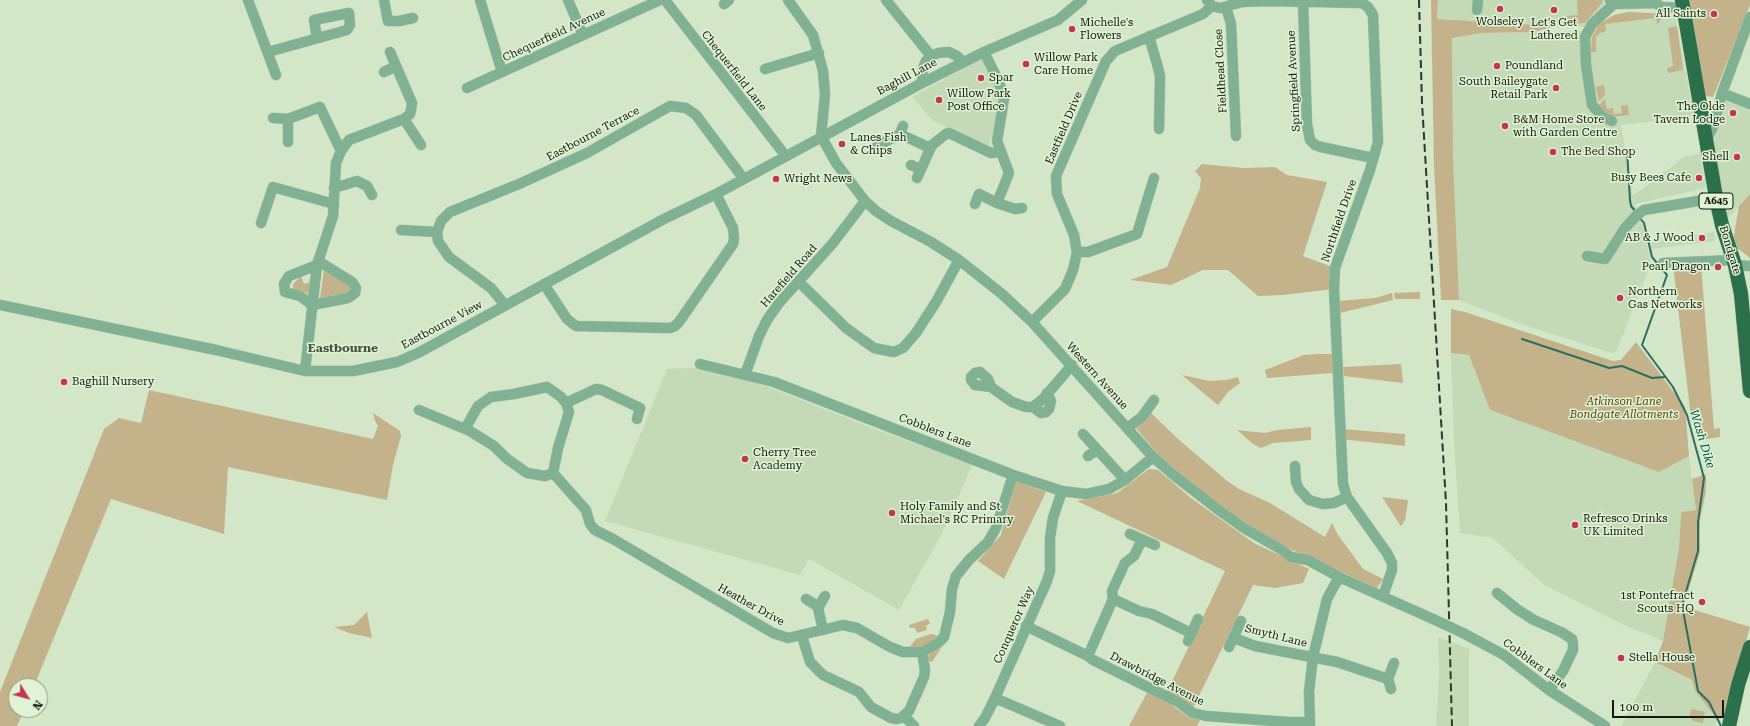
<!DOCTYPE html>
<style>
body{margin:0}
#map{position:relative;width:1750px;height:726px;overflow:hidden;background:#d3e6c8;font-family:"Roboto Serif",serif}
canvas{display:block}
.north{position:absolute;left:8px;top:678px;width:40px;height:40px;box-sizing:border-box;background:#e0f3d5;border:1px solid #8e9c85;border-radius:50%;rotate:127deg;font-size:11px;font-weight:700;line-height:16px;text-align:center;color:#12190e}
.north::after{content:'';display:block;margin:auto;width:14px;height:18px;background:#c53553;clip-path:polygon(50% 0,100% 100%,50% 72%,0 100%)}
.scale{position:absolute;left:1612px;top:700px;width:112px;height:18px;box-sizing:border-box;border:2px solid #12190e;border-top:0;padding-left:5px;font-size:12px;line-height:14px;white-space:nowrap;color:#12190e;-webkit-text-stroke:3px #e0f3d5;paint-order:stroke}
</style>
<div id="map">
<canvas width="1750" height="726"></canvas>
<div class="north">N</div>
<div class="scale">100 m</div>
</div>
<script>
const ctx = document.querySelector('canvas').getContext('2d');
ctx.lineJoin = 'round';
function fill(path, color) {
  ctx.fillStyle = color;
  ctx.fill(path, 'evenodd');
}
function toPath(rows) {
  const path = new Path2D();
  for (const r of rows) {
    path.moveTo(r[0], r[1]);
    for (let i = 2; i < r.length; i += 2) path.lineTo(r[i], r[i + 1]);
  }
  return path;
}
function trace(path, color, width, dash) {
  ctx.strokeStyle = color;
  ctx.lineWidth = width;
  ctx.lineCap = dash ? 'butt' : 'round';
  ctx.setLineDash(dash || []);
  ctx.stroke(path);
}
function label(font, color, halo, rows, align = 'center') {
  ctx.font = font + ' "Roboto Serif",serif';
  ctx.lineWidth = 3;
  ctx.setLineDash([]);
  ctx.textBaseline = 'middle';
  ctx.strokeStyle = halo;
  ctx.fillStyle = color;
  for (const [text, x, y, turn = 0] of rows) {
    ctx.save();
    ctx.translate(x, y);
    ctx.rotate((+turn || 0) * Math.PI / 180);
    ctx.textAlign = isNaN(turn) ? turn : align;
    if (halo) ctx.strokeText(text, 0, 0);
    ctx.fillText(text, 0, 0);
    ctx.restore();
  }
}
fill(toPath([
 [1438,0,1607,0,1607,5,1585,27,1437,19],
 [1628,12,1659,13,1670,15,1676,19,1694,117,1621,125,1633,196,1684,157,1700,153,1706,188,1635,204,1642,223,1651,263,1621,340,1616,352,1612,353,1521,324,1459,300,1453,157,1452,38,1482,33,1594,31,1599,24,1605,20],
 [983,58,1000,94,1000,111,988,147,933,121,912,97],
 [1725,99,1750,109,1750,194,1727,219,1713,144],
 [1714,232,1715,241,1652,249,1650,242],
 [1451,353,1469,355,1490,410,1659,472,1689,456,1696,510,1681,512,1679,548,1663,641,1622,624,1543,584,1493,538,1460,533,1454,443],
 [705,367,768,387,875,429,973,464,940,537,899,610,809,559,800,575,605,521,667,369],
 [1438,637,1469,649,1469,726,1436,726,1439,675],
 [1655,662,1692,680,1695,691,1717,719,1715,726,1621,726]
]), '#c4dab6');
fill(toPath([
 [1431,0,1438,0,1437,19,1556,26,1534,32,1482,33,1452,38,1453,157,1459,300,1441,300,1434,166],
 [1577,0,1602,0,1602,3,1585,23,1568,24,1567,16,1578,15],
 [1690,0,1750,0,1750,5,1713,97,1706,96,1692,29],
 [1628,12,1665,14,1657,25,1656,18,1605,24,1606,31,1600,33,1596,37,1596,52,1591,52,1592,37,1599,24,1614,15],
 [1677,26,1683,70,1668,73,1667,68,1673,66,1668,28],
 [1604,85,1605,95,1599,101,1596,87],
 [1605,99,1607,109,1613,108,1614,114,1622,113,1621,106,1628,105,1629,115,1611,117,1599,105],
 [1202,164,1243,168,1275,167,1287,175,1327,182,1303,256,1335,268,1334,289,1283,295,1258,296,1228,270,1203,270,1171,285,1130,280,1167,267,1200,188,1201,178,1195,171],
 [1750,194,1750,258,1736,247,1733,241,1739,206],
 [1673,265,1701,265,1714,429,1720,428,1720,437,1700,440,1698,431,1691,418],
 [324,270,351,285,351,293,320,298],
 [301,276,304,284,313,281,310,296,307,293,293,289,293,284],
 [1420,292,1420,299,1395,299,1394,293],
 [1392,293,1393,300,1340,313,1339,301,1375,298],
 [1451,309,1465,312,1613,361,1621,360,1636,342,1685,407,1689,456,1659,472,1490,410,1469,355,1451,353],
 [1318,354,1332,354,1333,373,1267,378,1265,370,1304,355],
 [1401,364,1403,383,1344,376,1343,367],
 [1182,375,1210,381,1226,380,1238,377,1240,383,1228,392,1218,405],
 [149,390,373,439,378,426,375,421,373,413,400,431,401,436,393,465,387,500,228,467,224,534,111,499,34,686,16,686,16,710,24,710,17,726,0,726,0,692,104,429,119,418,141,423],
 [1151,413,1178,439,1226,480,1239,489,1270,503,1325,537,1332,523,1338,535,1363,569,1383,579,1377,588,1294,551,1269,538,1217,504,1160,457,1136,428],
 [1311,427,1311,440,1273,443,1261,448,1253,444,1237,430,1265,433,1277,430],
 [1341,429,1405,434,1405,446,1341,439],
 [1149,469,1158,470,1191,498,1254,543,1309,569,1303,583,1275,588,1253,585,1193,708,1167,692,1225,571,1077,501,1117,493],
 [1706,474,1706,491,1700,520,1700,552,1684,605,1685,607,1750,627,1724,717,1717,719,1695,691,1692,680,1655,662,1663,641,1679,548,1681,512,1696,510,1692,479],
 [1016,481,1046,492,1004,579,978,561,1001,535],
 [1382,497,1408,500,1405,520,1401,526],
 [367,612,372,638,349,633,334,627,354,625],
 [928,619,930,623,926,626,927,630,917,633,915,628,910,628,909,625],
 [931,634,940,636,924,647,909,648,916,639],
 [939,647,941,648,932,662,927,660,930,653],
 [1147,693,1163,699,1190,718,1200,720,1197,726,1129,726],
 [1691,709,1705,712,1703,723,1693,721,1690,716]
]), '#c4b28a');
trace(toPath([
 [1627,150,1630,200,1631,206,1636,212],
 [1640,218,1644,223,1652,257,1667,275,1642,345,1673,387,1687,415,1704,478,1698,522,1698,551,1682,605,1698,691,1709,702,1721,726],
 [1522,339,1609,368,1622,366,1652,378,1665,377]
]), '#2b6f62', 2);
const minor = toPath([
 [248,0,276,75],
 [384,0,388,21,399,21,413,18],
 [480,0,502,72],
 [568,0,583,35],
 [665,0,785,155],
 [788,0,813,35,823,71,825,95,821,136,836,163,865,201,876,211,891,221,931,242,959,260,1002,294,1032,322,1153,457,1176,477,1220,511,1244,528,1282,550,1291,557,1308,560,1339,577,1433,619],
 [886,0,931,56],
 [1207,0,1212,6,1220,8,1242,2,1266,1,1362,3,1368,7,1373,15,1378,142,1370,170,1335,268,1334,289,1343,484,1347,497,1387,553,1392,563,1392,570,1383,596],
 [1610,0,1614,4,1655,3,1662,7,1683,8],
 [1303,2,1307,124,1310,140,1315,145,1321,147,1373,158],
 [724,4,729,0],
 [1226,7,1231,24,1236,136],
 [1477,10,1478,0],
 [1149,36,1157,64,1160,76,1159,129],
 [268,52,347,30,350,25,349,13,314,20,317,38],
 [984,52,999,82,1004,99,997,141,1009,173,997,203,1015,209,1022,208],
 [765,69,819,53],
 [384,72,396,66],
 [922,83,923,68,926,61,931,56,938,53,949,52,957,56,963,62],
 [467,88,660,0],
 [1722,93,1750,104],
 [273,118,288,119],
 [404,119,421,145],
 [1612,121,1603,117,1592,105,1586,65,1585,37,1592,24,1614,4],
 [900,134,930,148],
 [1706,141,1713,127,1722,93,1750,17],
 [288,142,288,119,320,107,341,151],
 [877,146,900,134,903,126],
 [911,165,921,169],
 [917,178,932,145,946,134,949,133,991,153,1000,152],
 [334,188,357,181,367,186,372,195],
 [975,204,979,194,997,203],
 [261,223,273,187,334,204],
 [401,230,437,232],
 [1077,252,1088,252,1137,234,1154,178],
 [1587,256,1605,259,1625,228,1637,215,1644,210,1716,198],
 [1663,263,1733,260],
 [317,265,289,276,284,284,285,292,300,296,312,305,348,298,355,293,356,288,352,282,318,261],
 [1735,265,1750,266],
 [799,282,846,328,874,348,894,352,903,348,916,333,936,302,959,260],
 [544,284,567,319,576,326,670,328,675,326,679,322,733,244,734,238,733,228,716,194],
 [0,305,216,350,305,371,353,371,397,362,418,353,664,219,716,194,922,83,984,52,1058,20,1082,0],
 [505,305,491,288,449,257,438,241,437,232,441,221,450,212,519,184,587,153,670,106,686,108,696,115,743,178],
 [1032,322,1065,289,1073,270,1077,252,1074,235,1057,194,1056,176,1106,61,1115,51,1203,14,1212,6],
 [700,364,774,382,1013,475,1062,491,1086,494,1109,489,1125,480,1153,457],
 [305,371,317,265,333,216,336,163,341,151,349,140,404,119,410,114,411,110,412,103,390,52],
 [745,375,759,336,767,320,779,303,833,243,865,201],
 [991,387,988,379,980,372,975,373,971,377,971,380,975,385,991,387,1012,402,1026,407,1033,407,1043,399,1072,365],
 [566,403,596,389,602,390,640,408,637,419],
 [1033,407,1041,413,1046,412,1049,409,1051,401,1047,393],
 [419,410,470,431,494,446,506,458,527,473,545,476,553,473,586,510,590,524,595,530,613,539,773,633,788,638,843,625,857,628,890,647,903,652,922,652,938,643,944,637,950,612,952,589,956,576,969,560,988,542,996,528,1013,475],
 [1127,428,1142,417,1154,400],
 [465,429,478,406,491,397,514,394,547,387,561,397,566,403,569,412,558,448,553,473],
 [1083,434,1125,480],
 [1088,456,1097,450],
 [1295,466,1296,482,1299,489,1309,500,1323,504,1334,503,1347,497],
 [1130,534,1155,545],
 [1497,593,1518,610,1534,620,1561,632,1572,639,1573,644,1573,650,1563,671,1549,690],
 [806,599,819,607],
 [1113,599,1139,611,1152,614,1191,633],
 [1026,626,1088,656,1093,660,1178,702,1193,713,1206,716,1288,722,1309,722],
 [823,630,818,608,825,596],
 [1463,633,1504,655,1549,690,1605,726],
 [802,636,810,662,823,675,859,692,871,707,891,718,897,719,901,718,909,711,924,677,925,670,922,652],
 [1234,638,1255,646,1337,662,1388,679],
 [1188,641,1198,619],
 [1229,647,1241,621],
 [1088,656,1113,599,1112,591,1125,563,1134,556,1142,540],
 [1391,689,1388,679,1394,663],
 [995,698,1060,726],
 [904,716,914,726],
 [979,726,985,718,995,698,1047,581,1050,571,1050,538,1053,518,1062,491],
 [1310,726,1309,692,1313,657,1327,599,1339,577]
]);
const highway = toPath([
 [1682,0,1717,203,1722,225,1735,265,1741,294,1750,391],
 [1729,726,1738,685,1750,647]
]);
trace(minor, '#b0c1a7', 11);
trace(highway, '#b0c1a7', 15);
trace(minor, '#80b193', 10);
trace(highway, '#2b6f4b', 14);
trace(toPath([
 [1419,0,1422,103,1446,503,1452,726]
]), '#2f382a', 2, [8, 4]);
const minorBridge = toPath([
 [1433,619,1463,633]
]);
trace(minorBridge, '#b0c1a7', 11, []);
trace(minorBridge, '#80b193', 10);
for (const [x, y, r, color] of [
 [1500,9,4,"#c53553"],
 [1554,10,4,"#c53553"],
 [1714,14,4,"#c53553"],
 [1072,29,4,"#c53553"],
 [1026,64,4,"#c53553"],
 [1497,66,4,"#c53553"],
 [981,78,4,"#c53553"],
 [1556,88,4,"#c53553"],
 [939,100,4,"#c53553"],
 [1733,113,4,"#c53553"],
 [1505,126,4,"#c53553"],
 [842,144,4,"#c53553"],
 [1553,152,4,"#c53553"],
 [1737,157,4,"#c53553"],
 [1699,178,4,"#c53553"],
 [776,179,4,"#c53553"],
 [1702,238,4,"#c53553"],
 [1718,267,4,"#c53553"],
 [1620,298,4,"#c53553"],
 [64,382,4,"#c53553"],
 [745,459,4,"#c53553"],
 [892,513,4,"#c53553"],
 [1575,525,4,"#c53553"],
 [1702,602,4,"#c53553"],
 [1621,658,4,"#c53553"]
]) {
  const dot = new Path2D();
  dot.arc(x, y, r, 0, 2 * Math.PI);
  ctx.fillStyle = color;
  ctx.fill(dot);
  trace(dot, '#e0f3d5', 1.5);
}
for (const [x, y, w] of [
 [1716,201,34]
]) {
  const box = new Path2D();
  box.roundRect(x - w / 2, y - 8, w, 16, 3);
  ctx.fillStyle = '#e0f3d5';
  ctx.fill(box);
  trace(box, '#12190e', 1);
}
label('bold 10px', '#12190e', null, [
 ["A645",1716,201]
]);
label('11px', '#12190e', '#e0f3d5', [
 ["All Saints",1706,14,"right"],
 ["Wolseley",1500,22,"center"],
 ["Michelle's",1080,23],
 ["Flowers",1080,36],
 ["Let's Get",1554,23,"center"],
 ["Lathered",1554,36,"center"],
 ["Willow Park",1034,58],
 ["Care Home",1034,71],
 ["Poundland",1505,66],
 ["Spar",989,78],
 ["South Baileygate",1548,82,"right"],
 ["Retail Park",1548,95,"right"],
 ["Willow Park",947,94],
 ["Post Office",947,107],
 ["The Olde",1725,107,"right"],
 ["Tavern Lodge",1725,120,"right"],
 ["B&M Home Store",1513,120],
 ["with Garden Centre",1513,133],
 ["Lanes Fish",850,138],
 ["& Chips",850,151],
 ["The Bed Shop",1561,152],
 ["Shell",1729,157,"right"],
 ["Busy Bees Cafe",1691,178,"right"],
 ["Wright News",784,179],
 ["AB & J Wood",1694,238,"right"],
 ["Pearl Dragon",1710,267,"right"],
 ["Northern",1628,292],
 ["Gas Networks",1628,305],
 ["Baghill Nursery",72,382],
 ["Cherry Tree",753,453],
 ["Academy",753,466],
 ["Holy Family and St",900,507],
 ["Michael's RC Primary",900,520],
 ["Refresco Drinks",1583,519],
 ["UK Limited",1583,532],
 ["1st Pontefract",1694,596,"right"],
 ["Scouts HQ",1694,609,"right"],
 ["Stella House",1629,658]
], 'left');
label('11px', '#12190e', '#e0f3d5', [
 ["Chequerfield Avenue",554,35,-25],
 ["Chequerfield Lane",734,71,52],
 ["Fieldhead Close",1221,71,-93],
 ["Baghill Lane",907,77,-28],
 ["Springfield Avenue",1294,81,-93],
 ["Eastfield Drive",1064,128,-67],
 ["Eastbourne Terrace",593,134,-28],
 ["Northfield Drive",1339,221,-71],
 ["Bondgate",1730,250,73],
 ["Harefield Road",789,276,-49],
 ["Eastbourne View",442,325,-28],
 ["Western Avenue",1097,376,48],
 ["Cobblers Lane",935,431,21],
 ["Heather Drive",751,605,29],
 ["Conqueror Way",1014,625,-66],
 ["Smyth Lane",1276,636,14],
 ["Cobblers Lane",1535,664,36],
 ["Drawbridge Avenue",1157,679,27]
]);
label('italic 11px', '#594410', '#e0f3d5', [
 ["Atkinson Lane",1624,402],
 ["Bondgate Allotments",1624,415]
]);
label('bold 12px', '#46553c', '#e0f3d5', [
 ["Eastbourne",343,348]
]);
label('italic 12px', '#00554b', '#e0f3d5', [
 ["Wash Dike",1702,439,73]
]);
</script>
